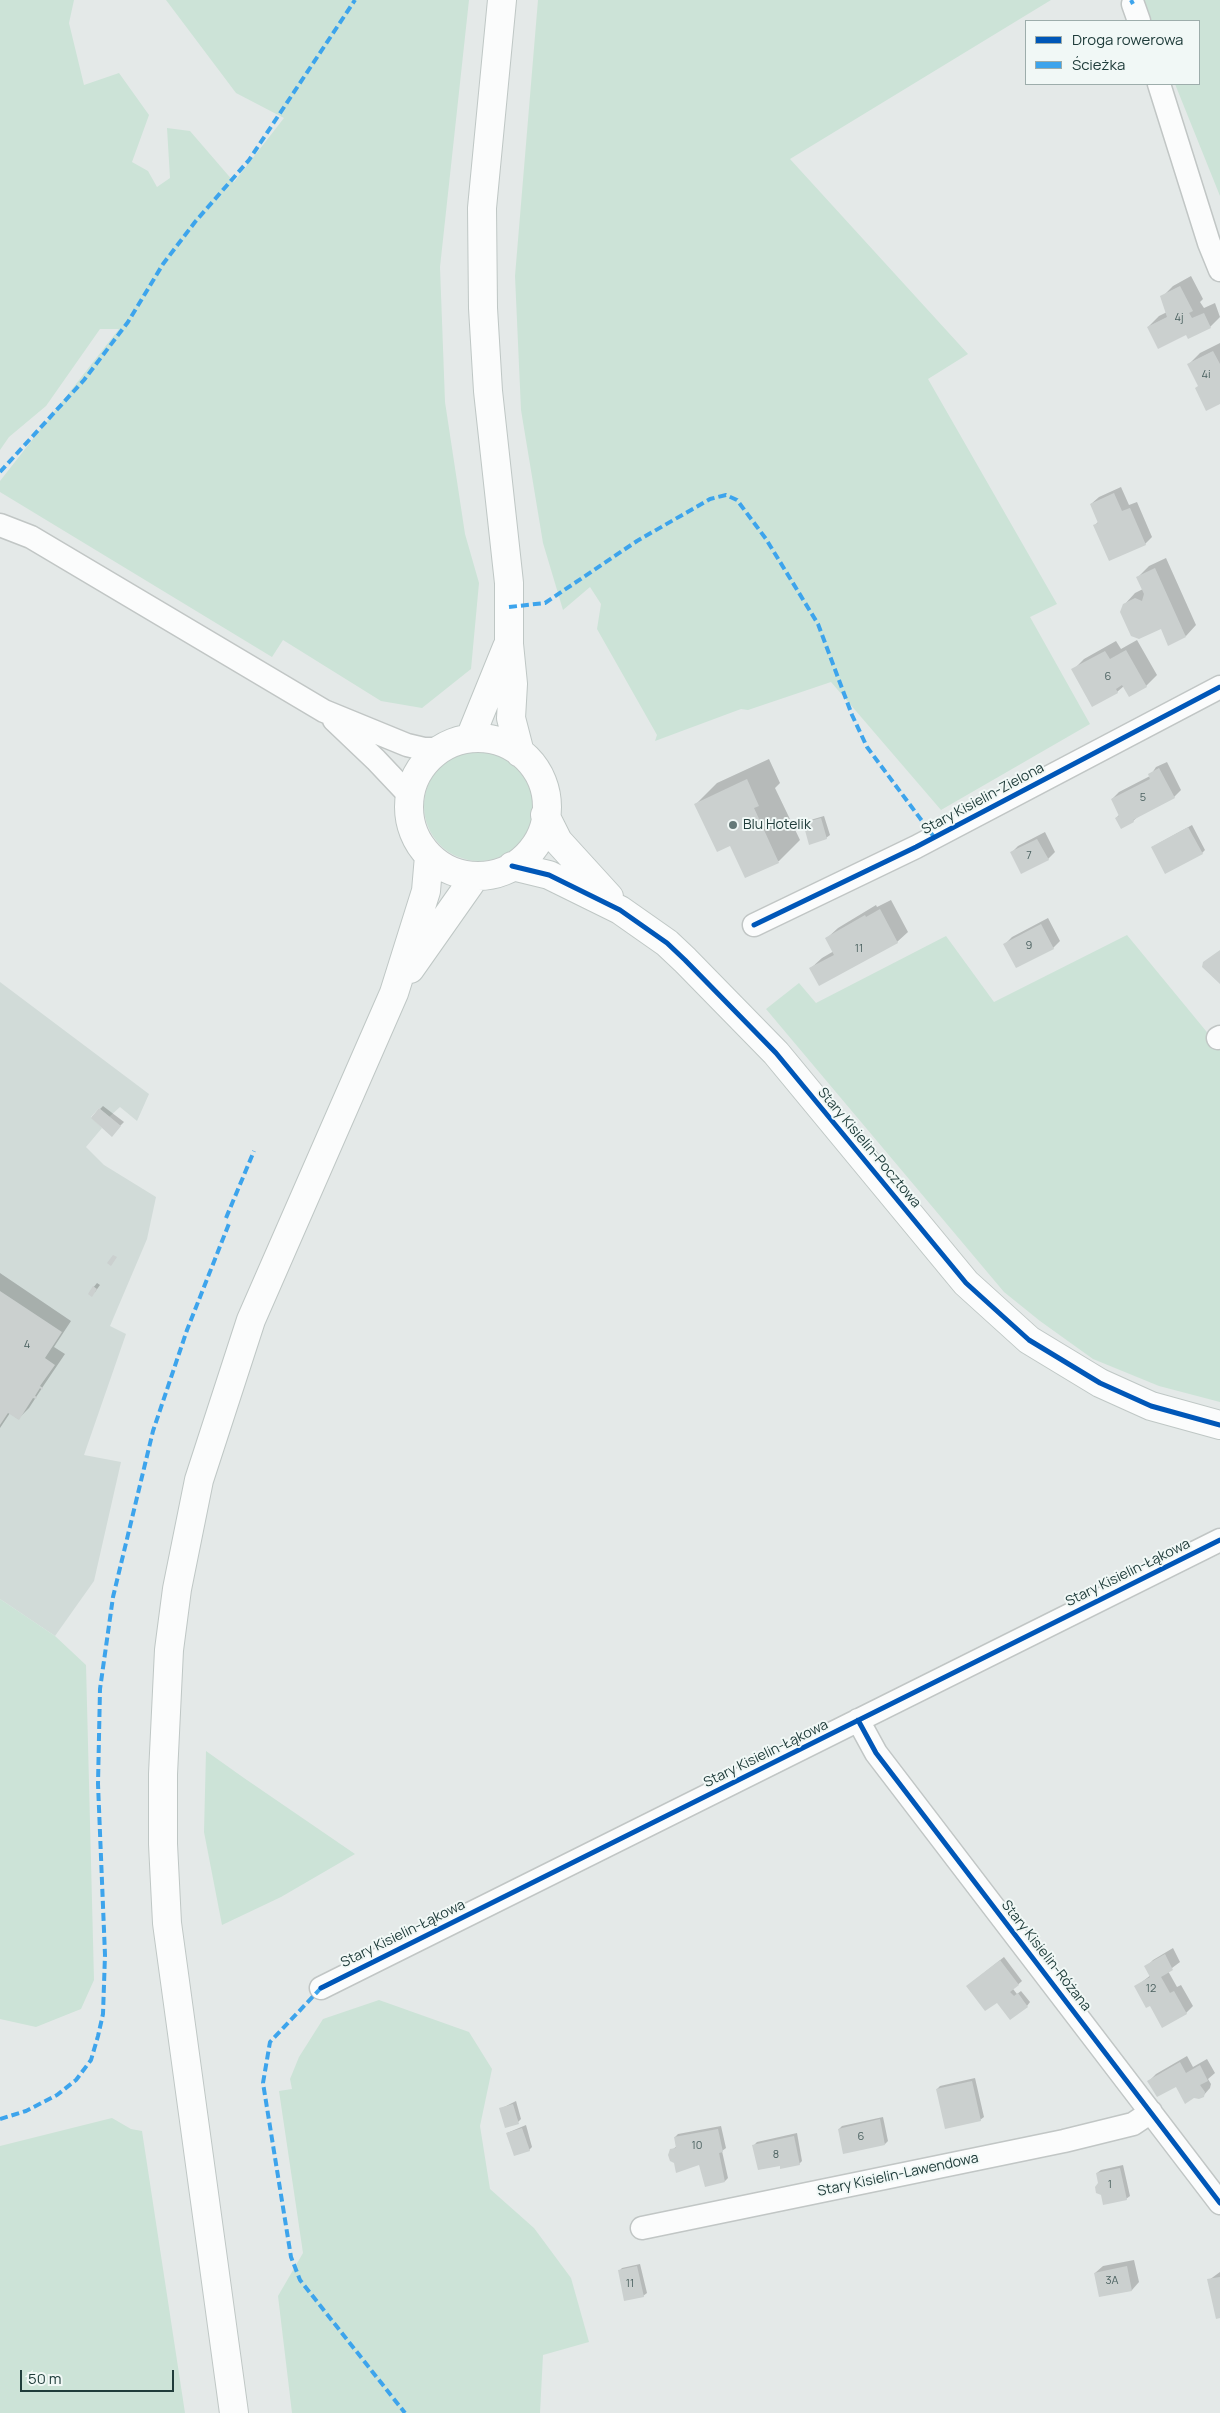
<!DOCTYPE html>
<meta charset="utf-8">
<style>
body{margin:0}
#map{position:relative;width:1220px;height:2413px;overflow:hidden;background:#e4e9e8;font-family:Manrope,sans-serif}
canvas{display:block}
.legend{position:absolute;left:1025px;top:20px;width:175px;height:65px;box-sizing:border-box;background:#f1f8f6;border:1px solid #9dadab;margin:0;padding:6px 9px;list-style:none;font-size:15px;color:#203d3b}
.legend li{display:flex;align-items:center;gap:10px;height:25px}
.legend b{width:25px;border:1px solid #9dadab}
.scale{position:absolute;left:20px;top:2370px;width:154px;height:22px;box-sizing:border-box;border:2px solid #203d3b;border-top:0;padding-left:6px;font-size:15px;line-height:18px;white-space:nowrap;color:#203d3b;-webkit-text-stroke:4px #f1f8f6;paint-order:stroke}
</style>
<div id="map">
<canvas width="1220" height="2413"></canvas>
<ul class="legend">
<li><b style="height:6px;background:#0057b8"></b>Droga rowerowa</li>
<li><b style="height:6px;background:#3da4ec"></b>Ścieżka</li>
</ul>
<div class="scale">50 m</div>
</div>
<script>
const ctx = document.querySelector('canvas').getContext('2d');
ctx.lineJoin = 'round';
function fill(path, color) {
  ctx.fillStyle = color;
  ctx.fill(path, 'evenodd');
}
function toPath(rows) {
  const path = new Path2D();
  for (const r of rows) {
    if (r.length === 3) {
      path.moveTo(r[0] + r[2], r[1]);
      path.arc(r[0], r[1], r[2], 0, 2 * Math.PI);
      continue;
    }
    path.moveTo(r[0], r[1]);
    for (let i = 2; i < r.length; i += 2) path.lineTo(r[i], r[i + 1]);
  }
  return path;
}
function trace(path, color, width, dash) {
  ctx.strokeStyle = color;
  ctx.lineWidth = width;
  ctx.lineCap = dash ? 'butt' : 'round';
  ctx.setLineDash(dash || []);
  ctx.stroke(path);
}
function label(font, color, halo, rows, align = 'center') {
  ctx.font = font + ' Manrope,sans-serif';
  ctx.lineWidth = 4;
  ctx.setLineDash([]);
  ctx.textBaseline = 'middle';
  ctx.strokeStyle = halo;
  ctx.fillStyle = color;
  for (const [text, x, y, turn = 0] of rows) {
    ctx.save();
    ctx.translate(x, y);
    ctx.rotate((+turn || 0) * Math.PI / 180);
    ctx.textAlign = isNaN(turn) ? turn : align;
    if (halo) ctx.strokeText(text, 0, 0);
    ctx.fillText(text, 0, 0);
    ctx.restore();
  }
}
fill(toPath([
 [0,982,149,1094,137,1121,120,1107,109,1117,99,1108,91,1117,102,1128,86,1147,104,1165,156,1197,147,1239,110,1326,126,1334,84,1455,121,1462,94,1581,55,1636,0,1599]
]), '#d1dbd8');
fill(toPath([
 [0,0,74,0,69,23,84,85,119,73,149,115,132,162,148,171,157,187,170,178,167,128,190,131,234,182,284,118,236,93,166,0,469,0,440,267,445,402,465,534,479,583,471,669,422,708,381,701,283,640,272,657,0,492,0,481,119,329,100,329,46,406,9,437,0,450],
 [538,0,1051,0,790,159,968,354,928,379,1057,604,1030,617,1090,724,941,810,831,682,748,710,741,709,655,741,657,735,597,629,601,604,590,587,563,610,543,543,521,410,515,276],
 [1142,0,1220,0,1220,196,1175,84,1199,84,1199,21,1150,21],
 [479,806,55],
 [1127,935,1220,1048,1220,1402,1159,1386,1093,1359,1040,1321,1004,1292,766,1009,799,983,816,1003,946,936,994,1002],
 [0,1599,55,1636,86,1665,94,1980,81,2009,36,2027,0,2019],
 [206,1751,244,1778,355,1854,281,1897,222,1925,204,1832],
 [379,2000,469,2032,492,2069,480,2126,490,2189,534,2228,571,2278,589,2342,543,2355,540,2413,292,2413,278,2296,303,2253,279,2091,292,2089,290,2079,299,2057,323,2019],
 [112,2118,131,2129,142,2131,185,2413,0,2413,0,2146]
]), '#cce3d7');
fill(toPath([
 [1191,276,1203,299,1200,302,1204,308,1215,303,1220,317,1210,327,1187,334,1148,327,1159,316,1167,312,1162,297,1173,286],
 [1220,343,1220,403,1199,385,1189,364,1200,353],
 [1121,487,1129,505,1137,502,1152,537,1145,544,1095,525,1099,521,1091,504,1099,497],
 [1166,558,1196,625,1186,636,1161,627,1124,605,1135,593,1143,589,1138,577,1149,566],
 [1137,640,1157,675,1146,686,1124,686,1117,692,1073,670,1084,659,1116,641,1121,649],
 [769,759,780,783,775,788,800,840,779,861,746,877,731,844,696,804,717,783],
 [1167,762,1181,790,1174,797,1140,815,1133,821,1116,818,1120,814,1112,799,1119,792,1150,776,1156,767],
 [824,816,830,835,826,838,804,824,807,821],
 [1192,825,1205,850,1202,853,1152,847],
 [1045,832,1055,852,1048,859,1011,853,1018,846],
 [891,900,908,932,897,942,811,968,822,958,834,951,827,938,838,928,876,905,877,907],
 [1048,918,1060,941,1053,948,1017,967,1005,944,1012,937],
 [103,1106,124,1122,111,1135,92,1117],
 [0,1273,71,1321,54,1347,65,1354,44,1385,29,1408,18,1419,10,1413,0,1428],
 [97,1283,100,1285,95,1292,89,1293],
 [1173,1948,1180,1962,1168,1971,1177,1987,1181,1985,1193,2006,1186,2013,1150,2004,1135,1987,1151,1975,1146,1967,1153,1960],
 [1004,1957,1022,1981,1013,1989,1017,1994,1021,1991,1030,2002,1027,2006,997,2001,971,1983],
 [1187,2056,1193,2067,1207,2059,1215,2073,1208,2079,1211,2084,1210,2088,1203,2096,1176,2085,1149,2081,1156,2074],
 [975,2078,984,2117,980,2120,937,2089,940,2086],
 [516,2101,521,2119,518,2122,500,2109],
 [883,2117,888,2141,885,2144,839,2129,842,2126],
 [526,2125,532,2147,529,2150,507,2133],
 [721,2126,726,2148,722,2151,728,2178,725,2181,706,2185,700,2163,672,2150,677,2146,675,2137,678,2134],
 [797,2133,802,2161,799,2164,781,2164,754,2145,757,2142],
 [1123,2165,1130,2196,1126,2199,1100,2184,1097,2173,1101,2170],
 [1134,2260,1139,2282,1132,2290,1100,2296,1095,2273,1103,2266],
 [640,2264,647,2293,643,2296,619,2271,622,2268],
 [1220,2272,1220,2317,1209,2280]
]), '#0003');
fill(toPath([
 [1180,286,1193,311,1189,313,1192,318,1204,313,1211,328,1188,339,1186,335,1158,349,1147,327,1167,317,1160,296],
 [1213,351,1220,364,1220,404,1206,411,1195,388,1198,386,1187,364],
 [1114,493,1122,511,1130,508,1146,545,1109,561,1093,525,1098,523,1090,504],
 [1155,568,1186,637,1168,646,1161,629,1139,639,1131,636,1120,612,1123,604,1135,598,1142,601,1144,594,1136,577],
 [1126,650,1147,687,1129,697,1122,685,1116,689,1118,693,1092,707,1071,669,1105,651,1110,659],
 [1159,768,1175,798,1133,820,1134,822,1121,829,1115,818,1119,816,1111,799,1150,779,1148,774],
 [747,779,759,806,754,808,779,863,745,878,730,846,717,852,694,804],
 [821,818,827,839,809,845,803,823],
 [1188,827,1203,854,1165,874,1151,847],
 [1037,839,1049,860,1021,874,1010,852],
 [880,909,898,943,819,986,809,968,834,955,825,938,865,915,866,917],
 [1041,924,1054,949,1016,968,1003,944],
 [1220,950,1220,984,1202,967,1203,962],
 [99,1108,121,1126,112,1137,91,1118],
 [113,1255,117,1257,111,1266,107,1263],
 [93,1286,97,1289,92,1297,88,1294],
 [0,1291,62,1332,45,1358,55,1365,40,1386,43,1388,42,1390,40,1388,35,1396,37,1397,36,1399,33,1398,19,1420,8,1413,0,1425],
 [1165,1954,1173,1970,1161,1977,1170,1993,1174,1991,1187,2014,1162,2028,1150,2006,1146,2008,1134,1986,1150,1977,1144,1966],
 [1000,1960,1019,1985,1010,1992,1014,1996,1018,1993,1028,2007,1010,2020,997,2003,985,2011,966,1986],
 [1180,2062,1186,2073,1200,2065,1208,2081,1200,2085,1205,2092,1204,2097,1199,2099,1194,2098,1185,2104,1176,2087,1157,2097,1147,2081],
 [972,2081,981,2121,945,2129,936,2089],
 [513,2104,519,2124,505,2128,499,2108],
 [880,2119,885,2145,843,2154,838,2129],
 [522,2128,530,2151,514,2156,506,2133],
 [718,2129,723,2152,719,2153,725,2182,705,2187,699,2165,676,2173,674,2163,670,2161,668,2155,670,2149,676,2148,674,2137],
 [794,2136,800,2165,780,2169,780,2166,758,2170,752,2145],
 [1120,2168,1127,2200,1103,2205,1101,2195,1096,2193,1095,2187,1098,2183,1096,2173],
 [637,2266,644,2297,624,2301,618,2270],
 [1127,2266,1132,2291,1099,2297,1094,2273],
 [1220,2277,1220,2318,1216,2319,1207,2279]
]), '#cbd0cf');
const street = toPath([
 [1133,4,1139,21],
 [1159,84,1209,243,1220,270],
 [0,525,31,537,324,711,407,745,424,749,443,749],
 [334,720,376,760,410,796],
 [754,925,916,847,1220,687],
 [1218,1038,1220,1037],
 [858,1720,876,1753,1220,2203],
 [321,1988,1220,1540],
 [642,2228,1064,2141,1133,2124,1151,2112]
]);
const secondary = toPath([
 [502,0,482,208,483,308,488,391,509,583,509,644,513,684,511,718,520,753],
 [470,738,507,647],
 [478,807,69],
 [545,815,558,841,609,897],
 [512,866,549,875,620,910,667,943,685,960,776,1053,966,1283,1029,1340,1100,1383,1151,1406,1220,1425],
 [410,969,474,878],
 [234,2413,167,1923,163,1844,163,1774,169,1650,177,1589,199,1480,251,1320,394,993,426,891,429,856]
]);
trace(street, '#c1c6c5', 25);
trace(secondary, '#bfc7c5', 30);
trace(street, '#fbfcfc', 22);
trace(secondary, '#fbfcfc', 28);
trace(toPath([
 [1131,0,1133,4],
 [0,472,84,380,128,322,163,264,195,222,249,160,355,0],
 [509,607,545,603,637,541,710,499,726,495,737,500,766,539,818,624,852,715,867,747,934,837],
 [226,1218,254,1151],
 [321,1988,270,2042,263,2083,291,2257,300,2280,405,2413],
 [0,2119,26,2111,57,2095,76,2080,91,2060,98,2036,103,2014,105,1955,98,1784,100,1689,113,1597,153,1431,187,1330,230,1221]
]), '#3da4ec', 4, [8, 4]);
trace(toPath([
 [512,866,549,875,620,910,667,943,685,960,776,1053,966,1283,1029,1340,1100,1383,1151,1406,1220,1425],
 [754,925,916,847,1220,687],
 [858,1720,876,1753,1220,2203],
 [321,1988,1220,1540]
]), '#0057b8', 5);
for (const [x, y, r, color] of [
 [733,825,5,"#657978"]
]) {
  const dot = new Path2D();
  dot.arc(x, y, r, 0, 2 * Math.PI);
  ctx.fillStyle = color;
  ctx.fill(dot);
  trace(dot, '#f1f8f6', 2);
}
label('11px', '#4c6261', null, [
 ["4j",1179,318],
 ["4i",1206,375],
 ["6",1108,677],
 ["5",1143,798],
 ["7",1029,856],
 ["9",1029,946],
 ["11",859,949],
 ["4",27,1345],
 ["12",1151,1989],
 ["6",861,2137],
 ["10",697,2146],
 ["8",776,2155],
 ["1",1110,2185],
 ["3A",1112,2281],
 ["11",630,2284]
]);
label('14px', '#203d3b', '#f1f8f6', [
 ["Stary Kisielin-Zielona",983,799,-28],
 ["Stary Kisielin-Pocztowa",869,1148,50],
 ["Stary Kisielin-Łąkowa",1128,1573,-26],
 ["Stary Kisielin-Łąkowa",766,1754,-26],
 ["Stary Kisielin-Łąkowa",403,1934,-26],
 ["Stary Kisielin-Różana",1046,1956,52],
 ["Stary Kisielin-Lawendowa",898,2175,-12]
]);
label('14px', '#203d3b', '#f1f8f6', [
 ["Blu Hotelik",743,825]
], 'left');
</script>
